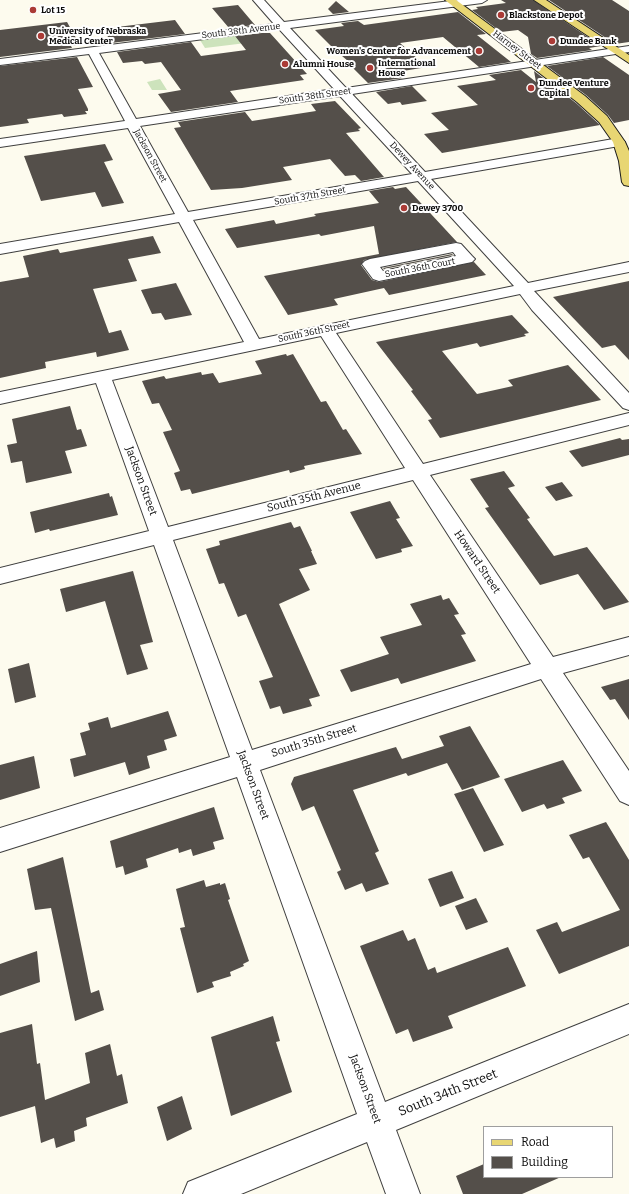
<!DOCTYPE html>
<style>
body{margin:0}
#map{position:relative;width:629px;height:1194px;overflow:hidden;background:#fdfbee;font-family:Bitter,serif}
canvas{display:block}
.legend{position:absolute;left:483px;top:1126px;width:130px;height:52px;box-sizing:border-box;background:#fff;border:1px solid #9e9e9e;margin:0;padding:5px 7px;list-style:none;font-size:12px;color:#0c0c0c}
.legend li{display:flex;align-items:center;gap:8px;height:20px}
.legend b{width:20px;border:1px solid #9e9e9e}
</style>
<div id="map">
<canvas width="629" height="1194"></canvas>
<ul class="legend">
<li><b style="height:5px;background:#e8d673"></b>Road</li>
<li><b style="height:11px;background:#544f4a"></b>Building</li>
</ul>
</div>
<script>
const ctx = document.querySelector('canvas').getContext('2d');
ctx.lineJoin = 'round';
function fill(path, color) {
  ctx.fillStyle = color;
  ctx.fill(path, 'evenodd');
}
function toPath(rows) {
  const path = new Path2D();
  for (const r of rows) {
    path.moveTo(r[0], r[1]);
    for (let i = 2; i < r.length; i += 2) path.lineTo(r[i], r[i + 1]);
  }
  return path;
}
function trace(path, color, width, dash) {
  ctx.strokeStyle = color;
  ctx.lineWidth = width;
  ctx.lineCap = dash ? 'butt' : 'round';
  ctx.setLineDash(dash || []);
  ctx.stroke(path);
}
function label(font, color, halo, rows, align = 'center') {
  ctx.font = font + ' Bitter,serif';
  ctx.lineWidth = 4;
  ctx.setLineDash([]);
  ctx.textBaseline = 'middle';
  ctx.strokeStyle = halo;
  ctx.fillStyle = color;
  for (const [text, x, y, turn = 0] of rows) {
    ctx.save();
    ctx.translate(x, y);
    ctx.rotate((+turn || 0) * Math.PI / 180);
    ctx.textAlign = isNaN(turn) ? turn : align;
    if (halo) ctx.strokeText(text, 0, 0);
    ctx.fillText(text, 0, 0);
    ctx.restore();
  }
}
fill(toPath([
 [240,35,246,43,205,48,200,40],
 [160,79,167,90,152,90,147,82]
]), '#cde3bc');
fill(toPath([
 [501,0,533,0,601,46,589,48,592,50,537,58,531,54,528,37,518,30,501,32,472,10,478,9,476,7,506,3],
 [549,0,612,0,629,11,629,42,615,44],
 [336,1,349,12,333,14,328,9],
 [238,5,249,18,255,25,229,28,212,8],
 [458,12,486,34,477,35,511,62,479,67,443,37,400,43,427,67,397,72,403,78,368,83,353,68,355,67,335,50,315,30,344,26,341,23,358,21,364,25],
 [175,20,185,34,111,43,107,35,110,35,107,29,117,27],
 [67,22,80,45,71,46,72,48,0,57,0,30],
 [262,33,270,33,307,74,300,75,304,80,230,91,238,102,171,112,158,94,181,90,161,62,145,64,142,61,123,63,117,52,191,42,201,56,246,50,235,36],
 [77,57,93,87,78,89,88,109,88,111,85,111,87,114,64,117,62,114,27,119,29,123,0,127,0,66],
 [603,57,629,75,629,120,614,123,608,115,586,95,547,66],
 [521,70,536,82,534,71,576,103,600,125,442,153,424,134,449,130,431,113,478,105,457,86,496,80,489,75],
 [412,86,427,101,402,105,400,102,388,104,376,92],
 [335,101,361,128,358,129,360,131,346,133,384,177,361,181,355,175,345,176,330,159,283,167,292,180,242,188,211,190,174,128,181,127,178,122,245,112,252,121,316,111,311,104],
 [105,144,113,160,104,162,124,203,102,207,95,192,41,201,24,156],
 [393,187,395,189,406,187,457,242,364,260,361,265,372,280,379,282,474,262,486,275,389,295,384,288,334,299,338,305,288,315,264,276,379,254,374,226,321,236,319,234,237,248,225,229,274,220,276,224,316,216,314,214,379,203,369,191],
 [153,236,161,253,128,259,137,281,93,289,109,333,121,330,129,350,97,357,96,352,45,362,46,368,0,378,0,282,29,277,23,256,58,249,60,253],
 [452,254,453,255,384,269,383,268],
 [629,281,629,360,615,345,602,348,553,297],
 [176,283,192,315,165,320,161,313,152,314,141,290],
 [512,315,529,333,524,334,526,336,480,347,477,343,442,351,477,394,513,386,508,380,568,365,601,400,440,438,428,420,432,419,411,391,413,390,376,342],
 [286,354,287,356,293,354,321,402,326,401,343,430,346,429,362,454,304,466,305,469,290,473,289,470,285,471,192,494,190,489,181,491,174,473,180,471,163,432,172,430,159,403,152,404,142,381,164,376,166,379,201,372,202,375,213,373,219,383,262,374,255,361],
 [70,406,77,430,81,429,87,446,65,451,72,473,26,483,22,461,11,463,7,445,17,443,12,419],
 [620,438,622,440,629,439,629,455,582,467,569,451],
 [504,471,515,486,508,488,530,518,527,519,554,556,587,547,629,602,604,610,578,574,540,585,485,508,489,507,470,479],
 [562,482,573,496,556,501,545,487],
 [109,493,110,497,112,496,118,515,50,531,49,529,35,533,30,512],
 [390,501,400,518,396,519,413,546,401,549,402,552,376,559,350,512],
 [291,522,294,528,300,526,312,551,311,551,317,564,299,569,310,590,279,604,320,696,309,699,312,706,283,714,280,706,270,709,259,681,273,677,246,614,238,617,224,583,219,584,206,549,220,545,219,541],
 [133,571,153,642,140,645,148,669,127,675,105,601,66,612,60,589],
 [441,595,443,600,449,598,459,614,454,615,466,634,461,635,476,661,401,684,398,678,351,692,340,670,389,654,380,637,422,625,410,604],
 [29,663,36,697,15,703,8,669],
 [629,679,629,720,615,699,610,700,601,687],
 [168,711,177,736,164,740,167,750,147,756,150,768,129,775,125,762,74,777,70,759,86,755,80,733,90,730,88,723,108,717,111,728],
 [470,726,500,777,462,790,447,763,408,776,406,773,353,790,379,851,375,853,389,884,366,892,362,883,345,890,337,872,341,870,314,806,302,811,291,784,294,777,396,747,402,759,444,746,439,736],
 [34,756,40,788,0,800,0,765],
 [563,760,582,791,562,798,565,803,547,809,544,804,522,812,504,779],
 [473,788,504,845,484,852,454,794],
 [214,807,224,839,213,842,215,849,193,856,191,849,179,853,178,848,146,859,148,867,125,875,123,866,116,868,110,841],
 [606,822,629,860,629,946,559,974,536,930,557,922,562,932,620,910,589,857,583,859,569,835],
 [63,857,91,993,99,990,104,1010,75,1021,51,908,35,910,27,869],
 [452,871,464,898,440,907,428,879],
 [204,880,206,887,220,883,220,885,225,883,230,899,228,900,249,961,243,964,244,966,230,972,231,976,212,982,214,987,197,993,180,928,185,927,176,889],
 [476,898,488,922,466,930,455,906],
 [403,930,408,941,415,938,428,970,435,967,437,973,508,947,526,986,448,1016,453,1028,413,1042,408,1029,396,1034,360,946],
 [37,951,40,982,0,996,0,964],
 [273,1016,280,1041,276,1042,292,1092,231,1116,211,1037],
 [32,1024,37,1064,40,1063,45,1100,90,1083,85,1053,110,1044,117,1076,122,1074,128,1103,86,1118,87,1126,74,1131,75,1141,56,1148,54,1138,41,1143,35,1106,0,1117,0,1033],
 [182,1096,192,1129,167,1141,157,1107],
 [484,1164,484,1177,561,1177,522,1194,463,1194,456,1176]
]), '#544f4a');
const minor = toPath([
 [253,0,264,0,284,22,458,0,487,0,482,3,290,28,346,88,629,46,629,52,352,94,425,172,619,138,625,142,619,146,431,179,528,283,629,262,629,272,534,291,629,393,629,410,623,408,532,310,520,294,336,333,423,464,629,413,629,425,430,475,553,657,629,637,629,655,563,673,629,771,629,805,620,801,541,679,260,770,385,1102,629,1004,629,1034,396,1130,420,1194,386,1194,367,1142,241,1194,183,1194,188,1182,357,1114,237,777,0,852,0,828,230,757,154,545,0,584,0,568,149,531,96,383,0,404,0,392,244,342,179,222,0,254,0,244,175,214,128,128,0,147,0,139,125,121,89,54,0,65,0,59,274,24,253,0],
 [279,29,334,89,136,119,99,53,279,29],
 [340,96,412,174,188,212,140,126,340,96],
 [418,181,514,286,259,339,193,220,418,181],
 [321,336,405,468,168,527,112,380,321,336],
 [413,480,531,664,252,750,173,540,413,480],
 [456,243,461,244,472,256,475,259,472,262,379,281,373,279,362,264,365,261,370,259,456,243],
 [453,252,456,256,383,271,380,267,453,252]
]);
const major = toPath([
 [445,0,456,0,585,96,607,116,625,142,629,151,629,186,624,185,622,182,619,161,613,142,599,122,577,102,445,0],
 [534,0,546,0,629,55,629,63,534,0]
]);
trace(minor, '#3f3f3f', 2);
trace(major, '#1d1d1d', 2);
fill(minor, '#fff');
fill(major, '#e8d673');
for (const [x, y, r, color] of [
 [33,10,4,"#ab3b36"],
 [501,15,4,"#ab3b36"],
 [41,36,4,"#ab3b36"],
 [552,41,4,"#ab3b36"],
 [479,51,4,"#ab3b36"],
 [285,64,4,"#ab3b36"],
 [370,68,4,"#ab3b36"],
 [531,88,4,"#ab3b36"],
 [404,208,4,"#ab3b36"]
]) {
  const dot = new Path2D();
  dot.arc(x, y, r, 0, 2 * Math.PI);
  ctx.fillStyle = color;
  ctx.fill(dot);
  trace(dot, '#fff', 1.5);
}
label('bold 9px', '#0c0c0c', '#fff', [
 ["Lot 15",41,10],
 ["Blackstone Depot",509,15],
 ["University of Nebraska",49,31],
 ["Medical Center",49,41],
 ["Dundee Bank",560,41],
 ["Women's Center for Advancement",471,51,"right"],
 ["International",378,63],
 ["House",378,73],
 ["Alumni House",293,64],
 ["Dundee Venture",539,83],
 ["Capital",539,93],
 ["Dewey 3700",412,208]
], 'left');
label('9px', '#0c0c0c', '#fff', [
 ["South 38th Avenue",241,31,-7],
 ["Harney Street",517,50,37],
 ["South 38th Street",315,96,-8],
 ["Jackson Street",150,156,61],
 ["Dewey Avenue",412,166,47],
 ["South 37th Street",310,196,-10],
 ["South 36th Court",420,268,-11],
 ["South 36th Street",314,332,-12]
]);
label('11px', '#0c0c0c', '#fff', [
 ["Jackson Street",141,481,70],
 ["South 35th Avenue",314,497,-14],
 ["Howard Street",477,562,56],
 ["South 35th Street",314,741,-17],
 ["Jackson Street",253,785,70],
 ["Jackson Street",365,1089,70]
]);
label('13px', '#0c0c0c', '#fff', [
 ["South 34th Street",448,1093,-22]
]);
</script>
